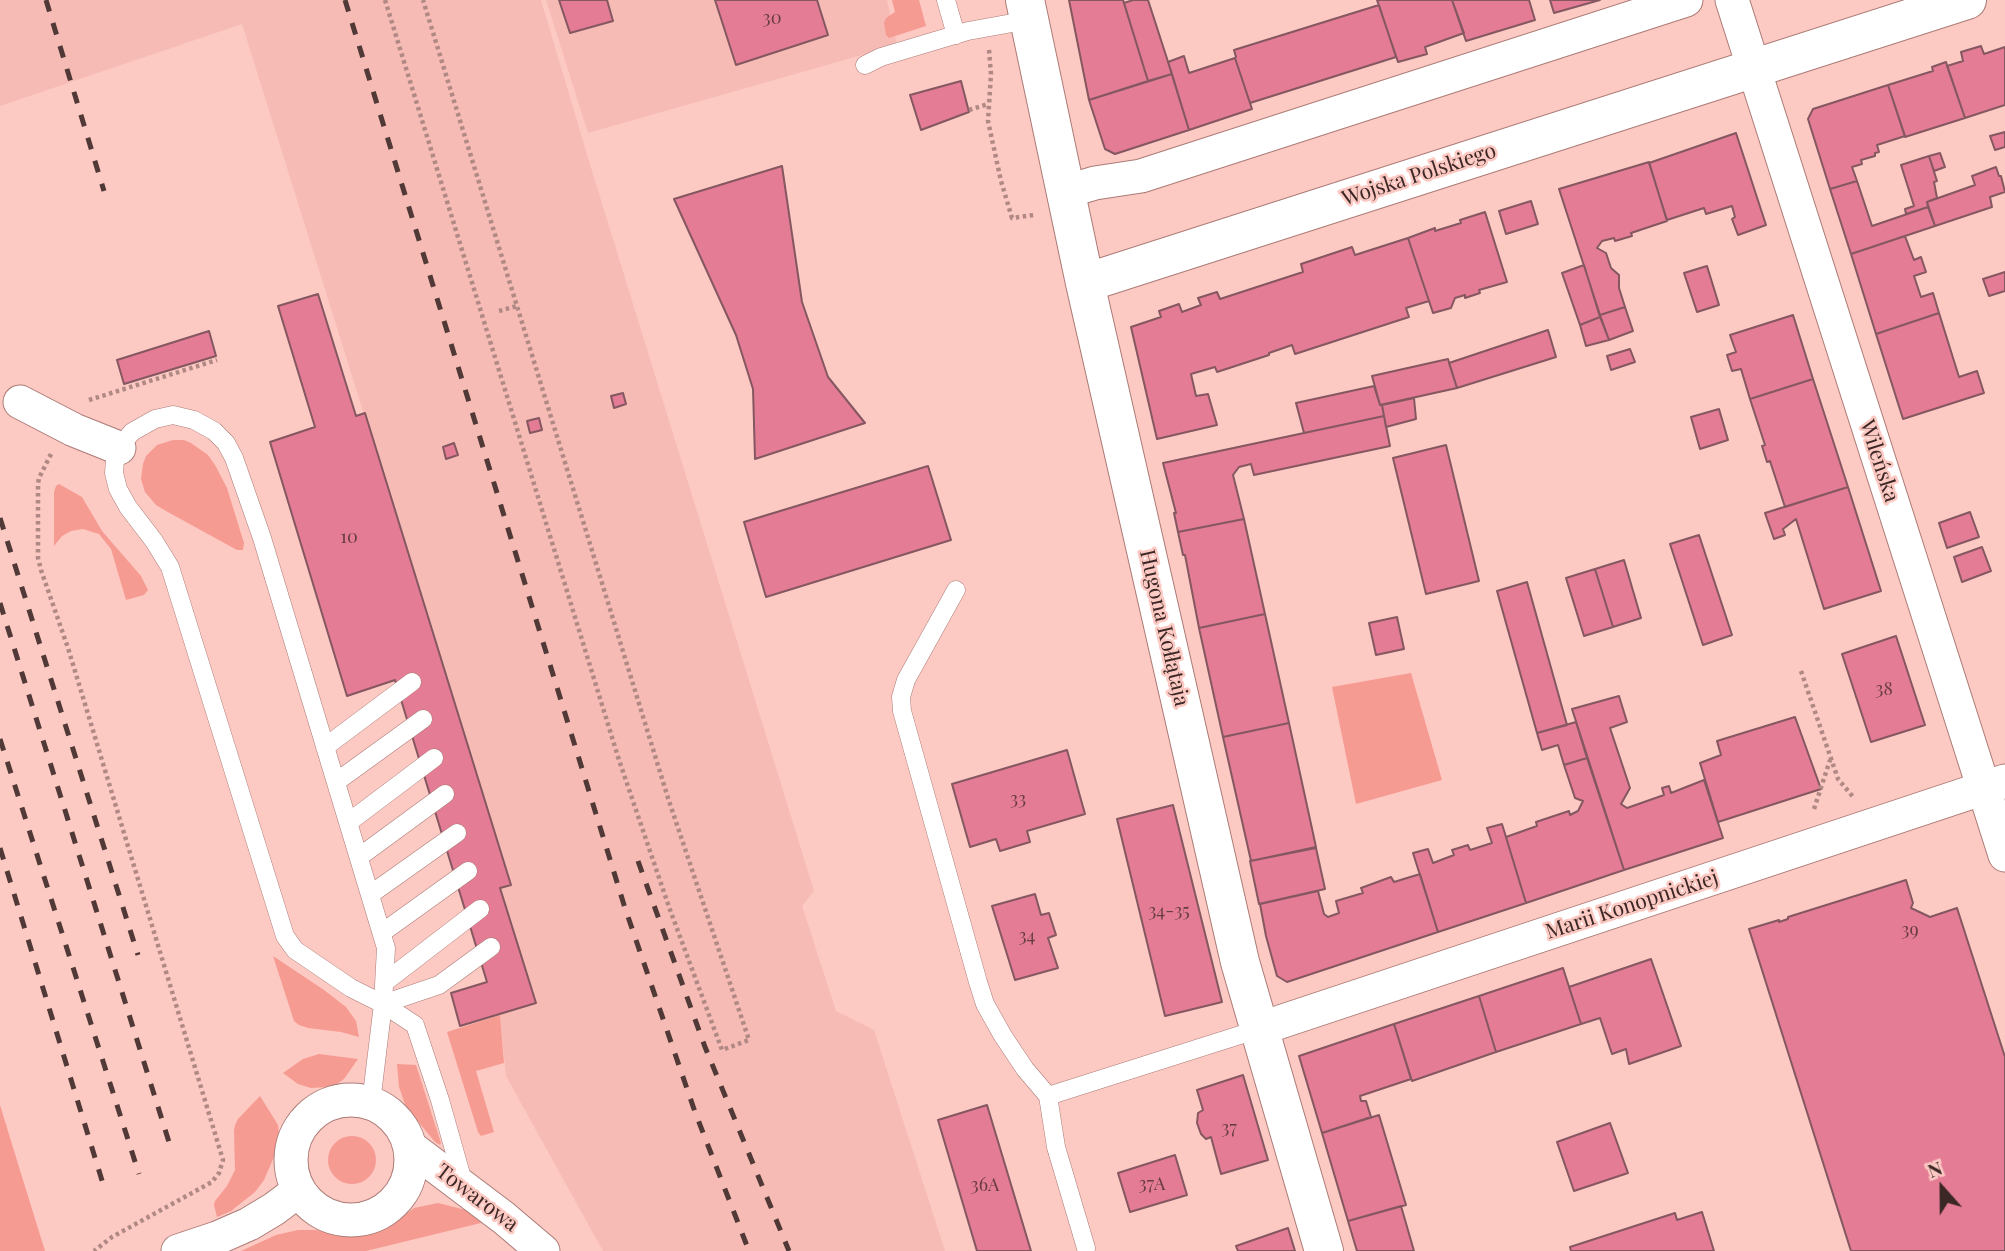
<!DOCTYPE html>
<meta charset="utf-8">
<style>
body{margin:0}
#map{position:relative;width:2005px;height:1251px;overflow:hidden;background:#fdc9c3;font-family:"Playfair Display",serif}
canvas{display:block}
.north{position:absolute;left:1907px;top:1153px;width:70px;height:70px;-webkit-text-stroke:5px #fdc9c3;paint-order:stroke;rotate:339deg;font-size:19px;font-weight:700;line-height:28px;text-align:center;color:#3b2725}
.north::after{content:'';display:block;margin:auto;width:24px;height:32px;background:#3b2725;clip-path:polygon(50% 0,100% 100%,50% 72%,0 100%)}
</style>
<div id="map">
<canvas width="2005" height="1251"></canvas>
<div class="north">N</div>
</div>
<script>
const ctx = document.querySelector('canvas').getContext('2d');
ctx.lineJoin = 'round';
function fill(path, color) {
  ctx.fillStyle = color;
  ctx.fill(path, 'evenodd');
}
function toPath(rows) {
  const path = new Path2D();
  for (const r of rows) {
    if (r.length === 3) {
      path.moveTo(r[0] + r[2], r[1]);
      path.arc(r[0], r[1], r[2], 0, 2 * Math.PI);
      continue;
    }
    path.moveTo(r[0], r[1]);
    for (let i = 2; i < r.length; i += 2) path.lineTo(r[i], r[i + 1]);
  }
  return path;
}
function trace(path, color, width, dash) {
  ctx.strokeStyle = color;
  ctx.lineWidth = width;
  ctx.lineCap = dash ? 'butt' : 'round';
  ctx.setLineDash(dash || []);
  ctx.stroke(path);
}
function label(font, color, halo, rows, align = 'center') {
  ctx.font = font + ' "Playfair Display",serif';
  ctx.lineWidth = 5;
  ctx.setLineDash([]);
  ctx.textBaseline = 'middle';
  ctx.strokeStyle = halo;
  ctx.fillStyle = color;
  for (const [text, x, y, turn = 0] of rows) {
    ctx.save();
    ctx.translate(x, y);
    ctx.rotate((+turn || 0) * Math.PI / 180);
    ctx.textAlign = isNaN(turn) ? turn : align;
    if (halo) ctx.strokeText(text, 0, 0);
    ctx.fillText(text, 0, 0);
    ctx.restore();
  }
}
fill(toPath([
 [0,0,541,0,588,158,814,891,802,906,836,1011,874,1030,945,1251,603,1251,506,1076,500,1015,535,1002,500,888,511,884,242,24,0,106],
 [546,0,887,0,897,45,588,133]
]), '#f6bbb4');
fill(toPath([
 [892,0,919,0,926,26,889,38,886,35,884,23,886,18,895,12],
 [173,440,184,440,191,443,208,455,215,465,227,488,244,543,243,550,237,550,166,511,156,505,145,492,141,479,143,464,146,456,157,445],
 [59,484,82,497,102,531,141,576,148,590,144,595,126,600,111,549,99,534,83,529,71,531,62,536,54,546,54,492,56,486],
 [1411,673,1442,780,1356,804,1332,687],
 [273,956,324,990,346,1007,356,1021,359,1037,341,1032,308,1028,299,1025,294,1021],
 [500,1015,504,1063,476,1071,494,1132,481,1136,478,1132,447,1032],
 [319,1054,358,1059,344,1079,337,1084,327,1087,311,1088,298,1084,283,1073,303,1059],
 [397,1064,416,1065,441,1143,440,1145,435,1142,406,1107,399,1087],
 [260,1096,278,1125,279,1134,276,1152,264,1180,255,1192,231,1211,217,1217,214,1205,215,1201,227,1186,235,1170,234,1131,235,1125,238,1119],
 [0,1105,23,1180,45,1251,0,1251],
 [352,1160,24],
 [438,1203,466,1210,485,1222,366,1251,241,1251,276,1235,298,1230,316,1230,349,1236,372,1234,389,1227,414,1208]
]), '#f69b92');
const building = toPath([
 [559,0,607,0,613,21,570,33,559,0],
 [715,0,817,0,828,35,736,65,715,0],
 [1069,0,1123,0,1148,81,1089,100,1069,0],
 [1133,0,1148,0,1172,74,1148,81,1124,3,1133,0],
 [1377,0,1452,0,1464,33,1425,47,1427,54,1398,62,1377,0],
 [1452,0,1529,0,1535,20,1466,41,1452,0],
 [1550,0,1600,0,1554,13,1550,0],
 [1379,5,1396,57,1250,103,1235,58,1236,57,1234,50,1379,5],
 [1981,46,1984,54,2005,47,2005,105,1965,118,1947,66,1963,61,1961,52,1981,46],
 [1184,56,1189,73,1235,58,1252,109,1189,130,1168,62,1184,56],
 [1946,62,1965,118,1905,137,1888,85,1933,71,1932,67,1946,62],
 [1172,74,1189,130,1115,154,1105,149,1089,100,1172,74],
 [961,81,969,112,921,130,910,95,961,81],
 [1888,85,1905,136,1877,145,1879,152,1875,153,1875,156,1861,160,1862,164,1852,167,1857,181,1830,189,1808,119,1813,109,1888,85],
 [2005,132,2005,147,1995,150,1990,136,2005,132],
 [1736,133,1766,225,1738,235,1732,219,1735,217,1732,206,1706,214,1704,208,1667,220,1649,163,1736,133],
 [1940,153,1945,167,1934,171,1929,156,1940,153],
 [1929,156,1937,181,1934,182,1937,198,1927,202,1928,207,1906,214,1905,209,1914,206,1901,165,1929,156],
 [1649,162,1667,221,1631,233,1632,236,1615,241,1614,238,1602,241,1597,248,1606,253,1611,268,1619,275,1619,288,1625,307,1600,315,1559,189,1649,162],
 [782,166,802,302,828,377,865,423,755,459,753,389,736,335,674,199,782,166],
 [1996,167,1999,176,2001,176,2005,192,1990,197,1992,207,1935,226,1927,202,1975,185,1972,176,1996,167],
 [1857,181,1872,226,1928,207,1935,226,1851,254,1830,189,1857,181],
 [1531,201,1538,224,1506,234,1499,211,1531,201],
 [1485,212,1507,282,1479,290,1480,293,1465,298,1465,295,1455,298,1451,308,1433,313,1408,238,1435,228,1435,231,1461,223,1460,220,1485,212],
 [1905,236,1914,260,1921,257,1926,272,1914,276,1921,297,1933,293,1939,313,1876,334,1851,254,1905,236],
 [1408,238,1429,301,1406,308,1409,317,1295,354,1292,345,1269,353,1269,355,1217,372,1215,367,1191,374,1196,396,1208,394,1217,425,1157,439,1131,327,1161,317,1159,311,1179,304,1182,312,1201,305,1198,298,1217,292,1220,299,1303,272,1301,264,1352,247,1355,255,1408,238],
 [1584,265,1600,317,1580,325,1562,273,1584,265],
 [1707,266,1719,305,1697,312,1684,273,1707,266],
 [2005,272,2005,291,1989,296,1983,279,2005,272],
 [318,294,356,416,365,413,511,885,500,888,536,1003,460,1026,451,993,487,982,395,680,347,696,270,442,315,427,278,306,318,294],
 [1625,307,1633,331,1609,340,1600,315,1625,307],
 [1939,313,1959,377,1977,371,1984,393,1903,419,1876,334,1939,313],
 [1793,315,1813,379,1750,399,1741,369,1732,371,1727,355,1736,352,1730,335,1793,315],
 [1600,317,1609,340,1586,346,1580,325,1600,317],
 [1548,330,1556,357,1457,388,1449,363,1548,330],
 [209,331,216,356,124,384,117,360,209,331],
 [1630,349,1635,362,1611,370,1607,356,1630,349],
 [1448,359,1457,388,1380,405,1372,376,1448,359],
 [1813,379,1848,487,1785,507,1770,461,1767,462,1762,446,1765,445,1750,399,1813,379],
 [1374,386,1380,405,1382,405,1384,416,1304,433,1296,403,1374,386],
 [623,393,626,404,614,408,611,396,623,393],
 [1414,398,1416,419,1386,427,1382,405,1414,398],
 [1719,409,1728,440,1700,449,1691,417,1719,409],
 [1384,416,1390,446,1254,475,1251,464,1239,467,1233,475,1244,519,1178,532,1174,513,1176,513,1163,463,1384,416],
 [539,418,542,430,530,433,527,421,539,418],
 [454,443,458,455,446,459,443,447,454,443],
 [1446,445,1479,581,1426,594,1393,458,1446,445],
 [928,466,951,540,766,597,744,522,928,466],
 [1848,487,1881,591,1824,609,1796,519,1783,529,1785,535,1774,539,1765,513,1848,487],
 [1970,512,1979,537,1947,548,1939,523,1970,512],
 [1244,519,1265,614,1199,628,1185,555,1183,555,1178,532,1244,519],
 [1699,535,1732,635,1703,645,1670,544,1699,535],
 [1982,547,1991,571,1962,582,1954,557,1982,547],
 [1624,560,1641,618,1613,627,1595,569,1624,560],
 [1595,569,1613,627,1584,636,1566,578,1595,569],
 [1527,582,1567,725,1537,733,1497,591,1527,582],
 [1265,614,1289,723,1223,737,1199,628,1265,614],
 [1397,617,1404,649,1376,655,1369,623,1397,617],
 [1896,636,1925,725,1871,742,1842,654,1896,636],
 [1619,696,1627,722,1610,728,1630,788,1621,804,1627,808,1664,795,1662,788,1669,786,1671,793,1704,780,1723,838,1624,870,1572,709,1619,696],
 [1795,717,1821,789,1718,822,1700,763,1721,755,1717,741,1795,717],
 [1576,722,1587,758,1564,765,1558,745,1542,750,1537,733,1576,722],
 [1289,723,1316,847,1251,861,1223,737,1289,723],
 [1067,750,1085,814,1027,831,1030,842,1000,851,996,839,970,847,952,784,1067,750],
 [1587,758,1624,870,1526,903,1506,837,1537,826,1536,822,1569,811,1570,815,1578,811,1583,801,1575,798,1564,765,1587,758],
 [1173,805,1222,1002,1165,1016,1117,819,1173,805],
 [1502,824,1526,903,1438,932,1413,853,1428,849,1433,863,1454,855,1452,850,1468,845,1470,850,1492,843,1487,828,1502,824],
 [1316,848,1325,889,1259,904,1250,861,1316,848],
 [1420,874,1438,932,1287,982,1277,976,1266,936,1260,904,1318,891,1324,914,1328,917,1339,913,1336,901,1363,893,1361,888,1391,877,1394,882,1420,874],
 [1906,880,1913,903,1911,908,1930,917,1957,908,2005,1057,2005,1251,1851,1251,1749,929,1779,920,1779,922,1788,919,1788,917,1906,880],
 [1035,894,1041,915,1049,913,1056,935,1048,938,1058,968,1015,980,992,906,1035,894],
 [1651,959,1681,1046,1629,1064,1626,1049,1612,1054,1600,1018,1581,1024,1569,987,1651,959],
 [1563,968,1581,1024,1496,1052,1479,996,1563,968],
 [1479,996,1496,1052,1412,1081,1394,1024,1479,996],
 [1394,1024,1411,1079,1360,1096,1361,1101,1366,1101,1371,1117,1322,1133,1299,1056,1394,1024],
 [1243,1075,1268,1160,1221,1174,1211,1137,1206,1139,1201,1134,1197,1123,1198,1113,1203,1110,1197,1090,1243,1075],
 [987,1105,1031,1251,977,1251,938,1120,987,1105],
 [1379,1115,1406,1205,1348,1221,1322,1133,1379,1115],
 [1610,1123,1628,1173,1574,1191,1557,1142,1610,1123],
 [1175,1155,1187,1195,1130,1212,1118,1173,1175,1155],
 [1401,1206,1414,1251,1357,1251,1348,1221,1401,1206],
 [1702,1212,1714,1251,1571,1251,1570,1247,1675,1213,1677,1220,1702,1212],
 [1288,1228,1295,1251,1238,1251,1236,1246,1288,1228]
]);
fill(building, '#e47c95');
trace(building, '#845761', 2);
const service = toPath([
 [946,0,956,35],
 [865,65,881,57,968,31,1029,20],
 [956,590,906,680,901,697,902,711,978,982,985,1004,1003,1036,1025,1069,1048,1096,1259,1029],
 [325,747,412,682],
 [336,782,423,719],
 [349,822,434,758],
 [359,857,445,794],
 [371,894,457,833],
 [383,932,468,871],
 [385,982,480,909],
 [383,1004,439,985,491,947],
 [1048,1096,1056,1147,1086,1248],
 [371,1103,383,1004,386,948,262,538,234,458,226,443,214,431,194,420,173,415,155,419,132,432,121,445,115,460,114,473,118,489,128,507,154,541,170,567,285,936,295,950,351,988,383,1004,415,1025,440,1100,464,1185]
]);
const minor = toPath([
 [1732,0,2005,855],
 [1065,192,1095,183,1141,176,1686,0],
 [20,402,74,430,119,448],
 [1259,1029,2005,781],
 [351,1160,60],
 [410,1147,504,1218,543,1251],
 [178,1251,217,1238,249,1224,274,1209,298,1191]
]);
const tertiary = toPath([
 [1025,0,1085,283,1240,962,1324,1251],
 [1085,283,1967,0]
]);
trace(service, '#ab7b76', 19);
trace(minor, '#ab7b76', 35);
trace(tertiary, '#ab7b76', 40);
trace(toPath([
 [385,0,619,760,669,907,722,1050,749,1040,668,798,423,0],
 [989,50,991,74,988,121,1001,181,1012,218,1034,215],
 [969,110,988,104],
 [499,311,517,306],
 [89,400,217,360],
 [51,454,39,478,38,484,38,558,41,570,68,648,223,1160,219,1173,212,1182,112,1237,94,1251],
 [1801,671,1838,779,1854,798],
 [1814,809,1830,760]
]), '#b08984', 4.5, [3.5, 3.5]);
trace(service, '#fff', 18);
trace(minor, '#fff', 33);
trace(tertiary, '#fff', 38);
trace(toPath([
 [46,0,104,191],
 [345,0,625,908,695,1112,749,1251],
 [0,518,138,955],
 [0,603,169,1142],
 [0,739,139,1174],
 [0,848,104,1187],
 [638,861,705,1047,789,1251]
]), '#503936', 5, [12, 12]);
label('18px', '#653c41', null, [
 ["30",772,18],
 ["10",349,537],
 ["38",1884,689],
 ["33",1018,799],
 ["34-35",1169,911],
 ["39",1910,930],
 ["34",1027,936],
 ["37",1229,1128],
 ["37A",1152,1184],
 ["36A",985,1185]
]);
label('21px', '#3b2725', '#fdc9c3', [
 ["Wojska Polskiego",1419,175,-18],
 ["Wileńska",1879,461,72],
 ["Hugona Kołłątaja",1164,628,77],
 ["Marii Konopnickiej",1632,905,-18],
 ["Towarowa",477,1198,37]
]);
</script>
